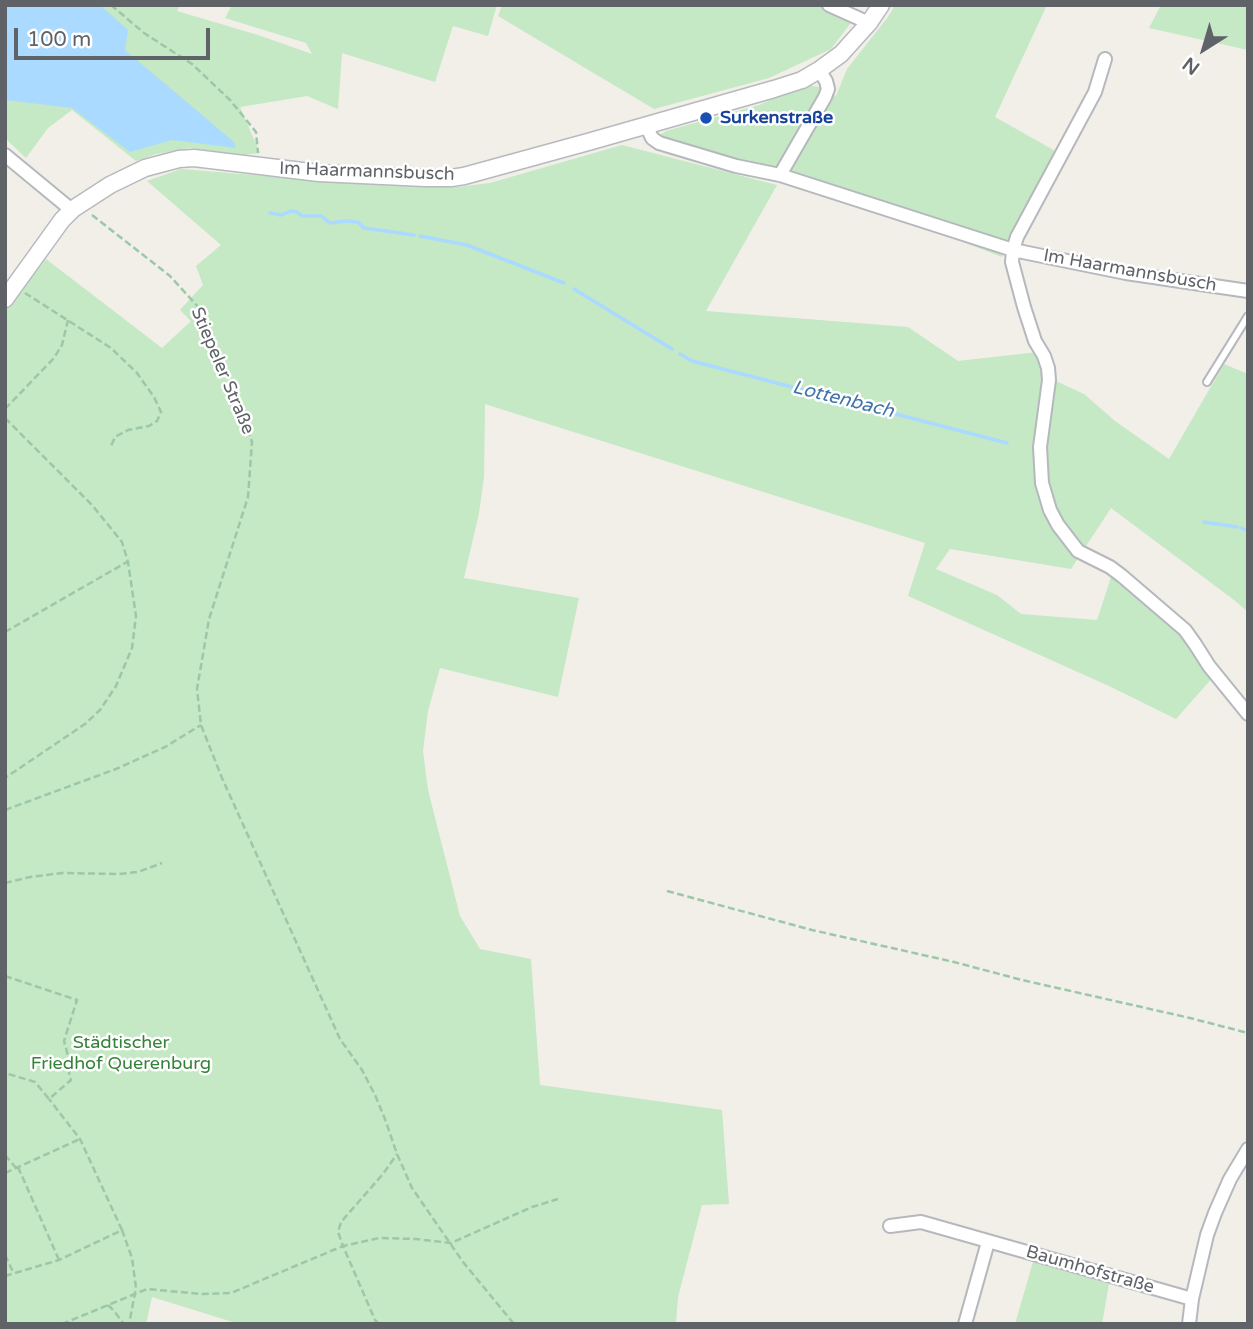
<!DOCTYPE html>
<meta charset="utf-8">
<style>
body{margin:0}
#map{position:relative;width:1253px;height:1329px;overflow:hidden;background:#f1efe8;font-family:"Varela Round",sans-serif}
canvas{display:block}
.frame{position:absolute;inset:0;border:7px solid #5f6368;pointer-events:none}
.north{position:absolute;left:1169px;top:14px;width:70px;height:70px;-webkit-text-stroke:5px #fff;paint-order:stroke;rotate:217deg;font-size:19px;font-weight:700;line-height:28px;text-align:center;color:#5f6368}
.north::after{content:'';display:block;margin:auto;width:24px;height:32px;background:#5f6368;clip-path:polygon(50% 0,100% 100%,50% 72%,0 100%)}
.scale{position:absolute;left:14px;top:28px;width:196px;height:32px;box-sizing:border-box;border:4px solid #5f6368;border-top:0;padding-left:9px;font-size:21px;line-height:24px;white-space:nowrap;color:#5f6368;-webkit-text-stroke:5px #fff;paint-order:stroke}
</style>
<div id="map">
<canvas width="1253" height="1329"></canvas>
<div class="frame"></div>
<div class="north">N</div>
<div class="scale">100 m</div>
</div>
<script>
const ctx = document.querySelector('canvas').getContext('2d');
ctx.lineJoin = 'round';
function fill(path, color) {
  ctx.fillStyle = color;
  ctx.fill(path, 'evenodd');
}
function toPath(rows) {
  const path = new Path2D();
  for (const r of rows) {
    path.moveTo(r[0], r[1]);
    for (let i = 2; i < r.length; i += 2) path.lineTo(r[i], r[i + 1]);
  }
  return path;
}
function trace(path, color, width, dash) {
  ctx.strokeStyle = color;
  ctx.lineWidth = width;
  ctx.lineCap = dash ? 'butt' : 'round';
  ctx.setLineDash(dash || []);
  ctx.stroke(path);
}
function label(font, color, halo, rows, align = 'center') {
  ctx.font = font + ' "Varela Round",sans-serif';
  ctx.lineWidth = 5;
  ctx.setLineDash([]);
  ctx.textBaseline = 'middle';
  ctx.strokeStyle = halo;
  ctx.fillStyle = color;
  for (const [text, x, y, turn = 0] of rows) {
    ctx.save();
    ctx.translate(x, y);
    ctx.rotate((+turn || 0) * Math.PI / 180);
    ctx.textAlign = isNaN(turn) ? turn : align;
    if (halo) ctx.strokeText(text, 0, 0);
    ctx.fillText(text, 0, 0);
    ctx.restore();
  }
}
fill(toPath([
 [5,5,180,5,177,11,258,35,312,54,306,43,225,18,232,5,497,5,488,36,453,26,435,82,342,53,338,109,307,96,240,107,260,153,243,155,190,148,156,154,136,161,72,110,48,128,26,158,5,138],
 [502,5,821,5,853,20,831,49,769,78,654,109,498,16],
 [895,5,1047,5,995,117,1057,152,1013,233,1002,257,776,170,737,162,666,140,660,135,666,131,759,105,805,85,819,87,836,96,847,69,888,17],
 [1161,5,1248,5,1248,50,1149,28],
 [622,145,777,185,706,311,908,327,958,361,1038,352,1043,375,1084,394,1115,421,1169,459,1224,364,1248,374,1248,612,1234,600,1111,508,1071,569,950,549,936,569,997,595,1021,614,1097,620,1112,574,1191,642,1214,676,1176,719,1109,686,908,596,925,543,485,404,484,477,479,513,464,578,579,598,558,697,440,668,428,711,423,751,428,790,460,916,480,949,531,959,540,1085,722,1110,729,1204,702,1205,678,1297,676,1324,239,1324,152,1297,146,1324,5,1324,5,310,46,259,162,348,191,321,180,310,203,285,196,266,221,245,147,181,181,169,364,184,457,187,490,183],
 [1033,1262,1109,1284,1102,1324,1015,1324]
]), '#c5e8c5');
fill(toPath([
 [5,5,100,5,128,30,125,50,234,142,236,148,172,140,130,152,72,108,5,100]
]), '#aadaff');
trace(toPath([
 [270,213,281,215,291,211,297,212,302,216,321,216,330,223,346,221,358,222,364,228,414,235],
 [420,236,467,245,564,283],
 [574,289,672,349],
 [680,354,692,361,1007,443],
 [1204,522,1237,527],
 [1241,528,1248,531]
]), '#aadaff', 3.5);
const lane = toPath([
 [1207,382,1248,316]
]);
const street = toPath([
 [829,5,869,23],
 [1105,59,1095,92,1017,237,1013,250,1012,262,1024,307,1035,341,1044,356,1048,368,1049,380,1040,447,1042,483,1050,510,1058,525,1078,551,1110,567,1122,576,1185,630,1195,644,1209,666,1248,714],
 [646,125,652,138,659,143,736,166,780,175,1013,250,1126,273,1248,291],
 [5,155,68,207,73,209],
 [780,175,825,97,828,89,826,81,819,70],
 [890,1226,921,1222,1192,1299],
 [965,1324,988,1242],
 [1189,1324,1192,1299,1207,1235,1215,1213,1230,1179,1248,1149]
]);
const secondary = toPath([
 [5,299,62,220,73,209,110,185,145,168,179,159,194,158,319,173,425,178,451,178,464,176,588,142,774,89,802,80,819,70,841,54,869,23,881,5]
]);
trace(lane, '#b5b8bc', 10);
trace(street, '#b5b8bc', 16);
trace(secondary, '#b6babf', 19);
trace(toPath([
 [111,5,144,33,192,64,230,100,256,132,258,153],
 [92,215,170,276,200,309,236,394,252,442,248,497,209,619,197,689,201,725,222,778,340,1039,362,1070,375,1095,385,1119,397,1154,412,1188,463,1262,514,1324],
 [25,293,111,348,137,373,154,397,161,412,157,421,149,426,128,430,115,437,111,446],
 [5,409,54,358,62,345,68,320],
 [5,418,92,505,122,542,128,562,136,616,132,648,116,686,100,710,85,724,5,778],
 [5,632,127,562],
 [5,810,116,769,165,747,201,725],
 [5,883,30,877,62,873,119,874,138,872,162,863],
 [667,891,812,930,954,962,1022,980,1190,1018,1248,1033],
 [5,976,77,1000,64,1041,71,1067,69,1073,71,1080,49,1099,35,1082,5,1073],
 [5,1155,16,1168],
 [18,1167,59,1260],
 [5,1173,80,1139],
 [122,1230,132,1258,136,1288,129,1324],
 [5,1255,14,1274],
 [5,1276,59,1260,122,1230,80,1139,49,1099],
 [108,1305,114,1311,124,1324],
 [62,1324,147,1289,202,1294,231,1293,343,1246,338,1232,341,1222,383,1174,397,1154],
 [379,1324,375,1320,343,1246,379,1238,416,1239,451,1243,532,1207,558,1199]
]), '#9cc7a9', 2.5, [7, 3.5]);
trace(lane, '#fff', 6);
trace(street, '#fff', 12);
trace(secondary, '#fff', 16);
for (const [x, y, r, color] of [
 [706,118,7,"#1a4fb4"]
]) {
  const dot = new Path2D();
  dot.arc(x, y, r, 0, 2 * Math.PI);
  ctx.fillStyle = color;
  ctx.fill(dot);
  trace(dot, '#fff', 2.5);
}
label('bold 18px', '#164399', '#fff', [
 ["Surkenstraße",720,118]
], 'left');
label('18px', '#5f6368', '#fff', [
 ["Im Haarmannsbusch",367,172,2],
 ["Im Haarmannsbusch",1130,271,10],
 ["Stiepeler Straße",222,371,67],
 ["Baumhofstraße",1090,1270,16]
]);
label('18px', '#348238', '#fff', [
 ["Städtischer",121,1043],
 ["Friedhof Querenburg",121,1064]
]);
label('italic 19px', '#4174aa', '#fff', [
 ["Lottenbach",843,400,14]
]);
</script>
